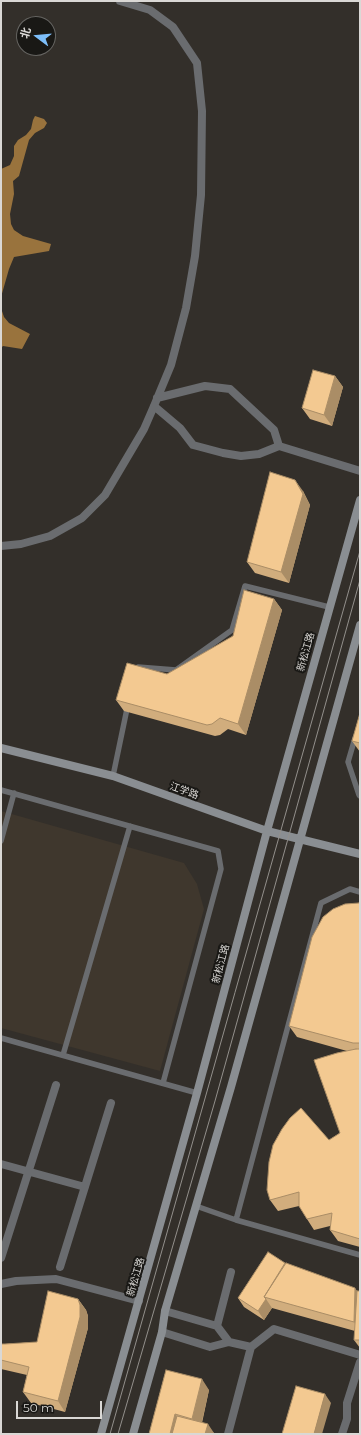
<!DOCTYPE html>
<meta charset="utf-8">
<style>
body{margin:0}
#map{position:relative;width:361px;height:1435px;overflow:hidden;background:#332f2a;font-family:Montserrat,"Noto Sans SC",sans-serif}
canvas{display:block}
.frame{position:absolute;inset:0;border:2px solid #dad8d5;pointer-events:none}
.north{position:absolute;left:16px;top:16px;width:40px;height:40px;box-sizing:border-box;background:#191815;border:1px solid #666562;border-radius:50%;rotate:286deg;font-size:11px;font-weight:700;line-height:16px;text-align:center;color:#dad8d5}
.north::after{content:'';display:block;margin:auto;width:14px;height:18px;background:#7dbef9;clip-path:polygon(50% 0,100% 100%,50% 72%,0 100%)}
.scale{position:absolute;left:16px;top:1401px;width:86px;height:18px;box-sizing:border-box;border:2px solid #dad8d5;border-top:0;padding-left:5px;font-size:12px;line-height:14px;white-space:nowrap;color:#dad8d5;-webkit-text-stroke:3px #191815;paint-order:stroke}
</style>
<div id="map">
<canvas width="361" height="1435"></canvas>
<div class="frame"></div>
<div class="north">北</div>
<div class="scale">50 m</div>
</div>
<script>
const ctx = document.querySelector('canvas').getContext('2d');
ctx.lineJoin = 'round';
function fill(path, color) {
  ctx.fillStyle = color;
  ctx.fill(path, 'evenodd');
}
function toPath(rows) {
  const path = new Path2D();
  for (const r of rows) {
    path.moveTo(r[0], r[1]);
    for (let i = 2; i < r.length; i += 2) path.lineTo(r[i], r[i + 1]);
  }
  return path;
}
function trace(path, color, width, dash) {
  ctx.strokeStyle = color;
  ctx.lineWidth = width;
  ctx.lineCap = dash ? 'butt' : 'round';
  ctx.setLineDash(dash || []);
  ctx.stroke(path);
}
function label(font, color, halo, rows, align = 'center') {
  ctx.font = font + ' Montserrat,"Noto Sans SC",sans-serif';
  ctx.lineWidth = 4;
  ctx.setLineDash([]);
  ctx.textBaseline = 'middle';
  ctx.strokeStyle = halo;
  ctx.fillStyle = color;
  for (const [text, x, y, turn = 0] of rows) {
    ctx.save();
    ctx.translate(x, y);
    ctx.rotate((+turn || 0) * Math.PI / 180);
    ctx.textAlign = isNaN(turn) ? turn : align;
    if (halo) ctx.strokeText(text, 0, 0);
    ctx.fillText(text, 0, 0);
    ctx.restore();
  }
}
fill(toPath([
 [1,811,184,863,197,884,204,909,160,1071,1,1028]
]), '#3f372d');
fill(toPath([
 [35,116,44,119,47,123,44,128,35,133,29,140,19,176,13,181,14,194,10,214,11,224,14,230,23,236,51,244,49,251,14,257,9,269,1,297,1,169,10,165,14,156,14,146,18,140,26,135,31,129,33,120],
 [1,308,4,317,9,323,30,334,22,349,3,346,1,348]
]), '#99733d');
trace(toPath([
 [138,667,176,670,232,630,245,586,329,607],
 [355,738,348,762,359,795,360,796],
 [113,776,128,704],
 [1,790,218,851,221,869,163,1083],
 [1,841,14,793],
 [1,1038,197,1093],
 [63,1055,130,826],
 [196,1206,236,1220,360,1255],
 [236,1220,321,903,350,889,360,892]
]), '#6a6c6f', 5.5);
trace(toPath([
 [157,398,205,386,230,389,274,430,279,446,360,471],
 [154,406,180,428,193,445,223,453,241,456,259,454,279,446],
 [1,546,21,544,50,536,82,518,105,495,144,429,154,406,171,365,186,308,195,256,201,195,202,111,197,63,173,27,150,10,120,1],
 [1,1164,85,1187],
 [1,1258,56,1085],
 [60,1267,111,1103],
 [1,1284,16,1281,56,1279,139,1301],
 [165,1311,217,1326,229,1342],
 [217,1326,231,1272],
 [162,1332,210,1347,229,1342,251,1347],
 [228,1434,251,1347,274,1329,360,1355],
 [342,1434,347,1419,347,1403,360,1362]
]), '#6a6c6f', 8);
trace(toPath([
 [1,748,113,776,267,831,360,854],
 [101,1434,197,1093,267,831,360,500],
 [133,1434,162,1332,165,1311,231,1087,360,625]
]), '#8a8e92', 8);
trace(toPath([
 [110,1434,360,551],
 [118,1434,215,1101,360,580]
]), '#93908c', 1);
fill(toPath([
 [335,376,343,387,332,426,310,419,302,408],
 [303,491,310,505,289,583,255,573,247,562],
 [274,599,282,610,246,735,228,729,220,735,215,736,124,711,116,700,167,674,233,636],
 [360,713,360,752,352,741],
 [360,904,360,1247,338,1241,330,1230,330,1226,314,1230,307,1219,299,1206,278,1211,270,1200,329,1140,340,1133,347,1051,297,1037,289,1026],
 [285,1263,357,1291,360,1291,360,1348,354,1340,355,1331,272,1308,264,1320,244,1307,238,1298],
 [78,1299,86,1310,88,1316,88,1328,65,1412,31,1403,23,1392,27,1375,1,1369,1,1344,5,1344,37,1342],
 [166,1370,209,1390,202,1423,214,1433,149,1434]
]), '#d1ad7d');
fill(toPath([
 [335,376,343,387,332,426,324,415],
 [295,480,303,491,310,505,289,583,281,572],
 [274,599,282,610,246,735,238,724],
 [355,1288,360,1295,360,1331,354,1322],
 [78,1299,86,1310,88,1316,88,1328,65,1412,58,1401],
 [266,1299,272,1308,264,1320,258,1311],
 [202,1379,209,1390,200,1430,192,1419],
 [325,1394,331,1403,322,1434,314,1434],
 [175,1414,183,1425,180,1434,170,1434],
 [208,1424,214,1433,213,1434,205,1434]
]), '#aa8d66');
const building = toPath([
 [313,370,335,376,324,415,302,408,313,370],
 [270,472,295,480,303,494,281,572,247,562,270,472],
 [244,590,274,599,238,724,220,718,212,724,207,725,116,700,127,663,167,674,233,636,244,590],
 [360,713,360,743,352,741,360,713],
 [359,903,360,904,360,1043,353,1043,289,1026,312,937,323,917,333,909,345,904,359,903],
 [356,1049,360,1049,360,1239,330,1230,332,1213,307,1219,299,1206,299,1192,270,1200,267,1190,269,1162,273,1145,282,1129,290,1118,301,1108,329,1140,340,1133,314,1060,337,1053,356,1049],
 [268,1252,285,1263,264,1297,266,1299,258,1311,238,1298,268,1252],
 [286,1263,355,1288,354,1322,264,1297,286,1263],
 [48,1291,78,1299,80,1305,80,1317,58,1401,23,1392,29,1367,1,1360,1,1344,5,1344,37,1342,48,1291],
 [357,1291,360,1291,360,1340,354,1340,357,1291],
 [166,1370,202,1379,192,1419,175,1414,170,1434,149,1434,166,1370],
 [296,1386,325,1394,314,1434,282,1434,296,1386],
 [177,1416,208,1424,205,1434,172,1434,177,1416]
]);
fill(building, '#f3c991');
trace(building, '#aa8d66', 1);
label('10px', '#dad8d5', '#191815', [
 ["新松江路",306,652,-74],
 ["江学路",184,791,20],
 ["新松江路",221,964,-75],
 ["新松江路",136,1277,-74]
]);
</script>
